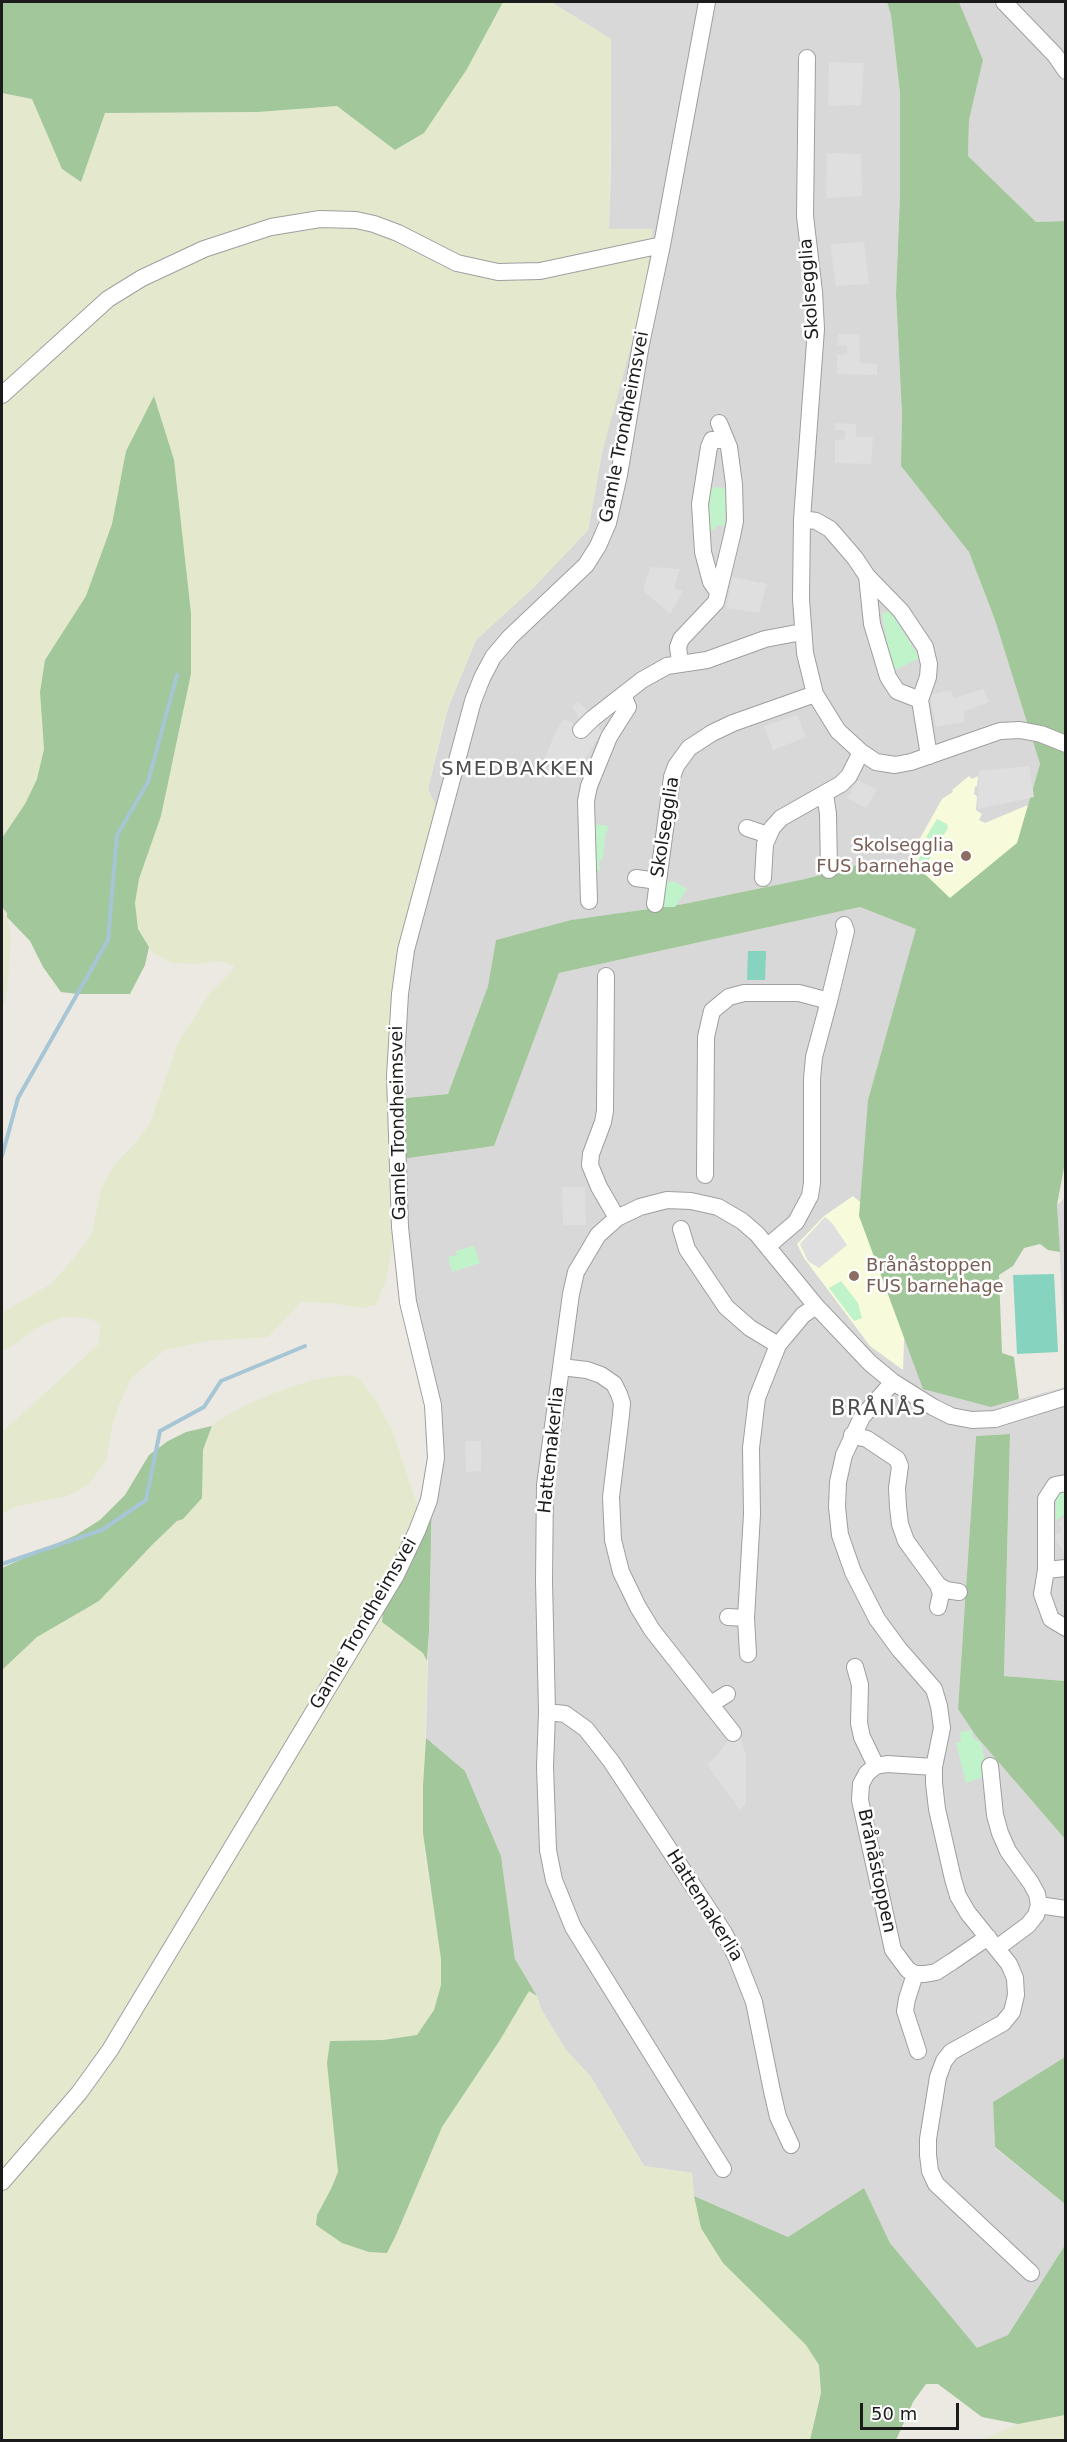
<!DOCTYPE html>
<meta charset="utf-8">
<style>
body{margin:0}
#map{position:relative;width:1067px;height:2442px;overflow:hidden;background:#ebe9e1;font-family:"DejaVu Sans",sans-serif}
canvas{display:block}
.frame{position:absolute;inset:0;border:3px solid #1b1b1b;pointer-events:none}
.scale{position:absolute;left:860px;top:2403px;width:99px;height:27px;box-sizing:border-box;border:3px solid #1b1b1b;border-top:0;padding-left:8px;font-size:18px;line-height:21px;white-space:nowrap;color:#1b1b1b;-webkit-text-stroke:4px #fff;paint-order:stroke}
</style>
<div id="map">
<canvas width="1067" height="2442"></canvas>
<div class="frame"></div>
<div class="scale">50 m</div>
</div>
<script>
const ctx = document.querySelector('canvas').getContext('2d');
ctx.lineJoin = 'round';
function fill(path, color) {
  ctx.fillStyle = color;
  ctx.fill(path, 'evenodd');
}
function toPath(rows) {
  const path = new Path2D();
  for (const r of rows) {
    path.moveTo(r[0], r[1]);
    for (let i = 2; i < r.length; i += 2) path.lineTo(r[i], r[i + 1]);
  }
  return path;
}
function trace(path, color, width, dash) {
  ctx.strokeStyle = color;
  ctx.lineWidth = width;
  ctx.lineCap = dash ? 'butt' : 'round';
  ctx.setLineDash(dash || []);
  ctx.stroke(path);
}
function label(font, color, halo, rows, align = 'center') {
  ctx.font = font + ' "DejaVu Sans",sans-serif';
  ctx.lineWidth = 5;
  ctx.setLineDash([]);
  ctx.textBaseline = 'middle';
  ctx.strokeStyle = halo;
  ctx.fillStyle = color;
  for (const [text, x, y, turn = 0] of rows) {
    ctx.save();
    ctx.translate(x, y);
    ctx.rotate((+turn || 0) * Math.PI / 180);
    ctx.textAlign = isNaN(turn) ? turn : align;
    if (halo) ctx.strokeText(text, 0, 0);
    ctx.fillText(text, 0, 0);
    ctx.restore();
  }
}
fill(toPath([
 [551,2,887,2,891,15,900,93,900,196,896,294,902,414,901,466,969,552,995,620,1040,764,1017,843,950,898,909,860,854,866,805,879,684,904,571,920,496,940,488,986,448,1094,396,1099,399,1008,439,813,428,789,448,708,476,640,535,586,588,530,602,453,611,167,611,39],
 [959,2,1065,2,1065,221,1036,222,968,156,969,120,983,60],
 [860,907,917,929,868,1100,991,1407,1065,1387,1065,1681,1004,1676,1010,1434,976,1436,958,1709,976,1736,1065,1839,1065,2057,993,2102,995,2148,1065,2204,1065,2245,1008,2335,977,2349,890,2243,864,2188,788,2237,694,2196,692,2173,644,2166,591,2077,566,2050,541,2009,537,1996,515,1959,501,1856,465,1771,426,1738,434,1435,418,1344,402,1159,494,1146,559,973],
 [1065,1198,1065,1352,1057,1205]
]), '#d9d8d8');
fill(toPath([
 [969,776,972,779,978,776,977,786,975,787,974,794,977,796,976,810,982,814,979,820,985,823,1028,805,1039,795,981,924,948,903,913,864,914,849,942,799,953,792,952,790],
 [853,1196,866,1207,905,1317,903,1370,870,1346,804,1258,797,1244,824,1216]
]), '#f7fbdb');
fill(toPath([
 [503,2,551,2,611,39,609,229,653,229,643,302,602,453,588,530,535,586,476,640,448,708,441,732,428,789,439,813,399,1008,392,1248,387,1277,376,1305,362,1308,331,1303,301,1302,268,1337,208,1341,165,1350,132,1377,117,1410,111,1431,106,1461,87,1486,67,1496,17,1506,2,1514,2,1432,99,1344,100,1324,88,1318,62,1317,36,1328,14,1345,2,1351,2,1313,52,1283,74,1258,91,1235,102,1187,115,1164,137,1141,150,1123,178,1043,209,994,232,971,234,966,222,961,198,964,172,963,153,953,138,929,135,903,139,879,161,816,191,674,191,613,181,540,154,397,126,451,112,524,86,596,45,660,40,692,44,749,37,779,25,804,2,838,2,93,32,99,62,169,81,182,105,113,258,112,337,106,396,150,424,132,467,69],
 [2,907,7,913,11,939,7,992,2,1011],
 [346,1375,358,1377,377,1402,392,1430,419,1510,406,1639,423,1653,427,1661,423,1833,426,1865,438,1927,441,1959,441,1985,434,2010,417,2035,383,2040,330,2041,338,2172,331,2189,317,2215,387,2252,397,2233,442,2127,500,2040,529,1990,537,1996,541,2009,566,2050,591,2077,644,2166,692,2173,694,2196,723,2263,806,2345,819,2365,821,2393,810,2440,2,2440,2,1670,37,1637,99,1601,153,1544,202,1498,203,1450,214,1423,244,1406,274,1393,312,1380],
 [1065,2415,1065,2440,983,2440,1018,2424]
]), '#e4e9ce');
fill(toPath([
 [2,2,503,2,467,69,424,133,395,150,337,106,258,112,105,113,81,182,62,169,32,99,2,93],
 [887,2,959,2,983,60,969,120,968,156,1036,222,1066,221,1066,1157,1057,1205,1060,1252,1048,1250,1040,1244,1024,1248,1013,1266,999,1275,1002,1353,1014,1357,1019,1399,991,1407,923,1389,859,1216,868,1100,916,929,860,907,559,973,494,1146,402,1159,396,1099,448,1094,488,986,496,940,571,920,684,904,805,879,854,866,910,860,950,898,1017,843,1040,764,995,620,969,552,901,466,902,414,896,294,900,196,900,93,891,15],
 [154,396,174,460,191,613,191,674,161,816,139,879,135,903,138,929,149,947,145,965,130,994,78,994,61,992,43,967,30,941,7,917,7,913,2,907,2,838,25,804,37,779,44,749,40,692,45,660,86,596,112,524,126,451],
 [212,1426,203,1450,202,1498,183,1519,177,1521,153,1544,99,1601,37,1637,2,1670,2,1568,76,1535,100,1520,125,1495,149,1455,168,1441,186,1432],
 [1010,1434,1004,1676,1065,1681,1065,1839,976,1736,958,1709,976,1436],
 [432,1497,429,1631,427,1661,423,1653,382,1622,383,1612],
 [426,1738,465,1771,501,1856,515,1959,537,1996,529,1991,500,2040,442,2127,397,2233,387,2253,369,2252,342,2243,316,2225,317,2215,331,2189,338,2172,327,2063,330,2041,383,2040,417,2035,434,2010,441,1985,441,1959,423,1833,423,1786],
 [1065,2057,1065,2204,995,2147,993,2102],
 [864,2188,890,2243,977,2348,1008,2335,1065,2245,1065,2415,1018,2424,982,2417,938,2384,926,2384,913,2402,896,2440,810,2440,821,2393,819,2365,806,2345,723,2263,701,2228,694,2196,788,2237]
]), '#a2c79a');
fill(toPath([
 [714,487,726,488,725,526,716,525,715,530,709,530,710,491],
 [890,611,920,658,895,670,888,649,882,613],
 [937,819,947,824,948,828,926,865,917,862,930,840,926,837],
 [592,824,609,826,605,836,603,858,599,861,600,871,593,870],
 [666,881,676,882,687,889,675,907,664,907],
 [474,1246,480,1263,452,1272,448,1257,457,1255,456,1251],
 [841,1281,858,1303,862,1318,854,1321,829,1288],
 [1065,1492,1065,1514,1056,1520,1056,1496],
 [971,1730,973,1738,981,1743,985,1761,983,1777,966,1783,956,1743,961,1742,960,1732]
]), '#c1f3cb');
fill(toPath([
 [748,951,766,951,765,980,747,980],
 [1054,1274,1058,1352,1017,1354,1013,1275]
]), '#86d3bf');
fill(toPath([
 [829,62,864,63,861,105,828,106],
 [827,153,861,154,862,196,826,198],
 [864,242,869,284,836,286,830,244],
 [838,334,859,334,860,363,877,364,877,375,837,374,837,355,847,354,847,346,837,345],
 [835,423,856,424,856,437,873,437,871,464,835,463,835,440,844,440,846,431,835,430],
 [650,567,680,569,674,588,683,591,670,614,643,590],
 [732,577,767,584,759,613,726,608],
 [983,689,989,702,964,712,964,722,936,727,930,695,951,690,954,698],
 [577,701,594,717,592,719,602,732,580,766,543,764,554,735,563,719,576,725,580,719,572,707],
 [797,715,806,737,773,750,764,726],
 [1029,766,1034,797,978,809,979,771],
 [858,780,877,790,866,808,847,798],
 [562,1187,585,1187,586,1225,563,1225],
 [825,1217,832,1223,847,1245,819,1268,808,1261,800,1244],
 [481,1441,481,1471,466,1472,465,1441],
 [1065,1518,1065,1554,1054,1536,1062,1531,1059,1522],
 [733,1733,738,1733,746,1754,746,1803,740,1810,707,1765,720,1752]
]), '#dfdfdf');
trace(toPath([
 [2,1156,18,1098,108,940,117,835,148,782,177,675],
 [2,1564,102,1530,146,1500,160,1431,204,1407,221,1381,305,1346]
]), '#a6c5d5', 4);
const minor = toPath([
 [1004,2,1055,55,1066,71],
 [807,58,805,216,814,292,816,329,802,519,801,599,805,653,815,694,838,731,861,752,876,762,895,765,911,762,1000,731,1020,730,1041,734,1066,744],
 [2,395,108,299,142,278,204,249,271,227,320,219,356,220,374,224,398,233,457,263,498,272,540,271,662,245],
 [802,519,816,521,830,529,855,558,867,576,901,611,925,647,929,664,928,677,920,700,929,756],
 [867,576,872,624,888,677,897,691,920,700],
 [718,592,711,582,703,552,700,504,709,447,712,440,726,440],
 [680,662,678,647,681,639,716,602,732,536,735,521,734,484,729,447,719,423],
 [581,730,592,719,642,680,667,666,707,660,765,639,802,632],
 [825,794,828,814,829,870],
 [747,828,768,835],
 [636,878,658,881],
 [763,878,765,844,772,828,781,818,841,784,849,776,861,752],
 [589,901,586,801,589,786,609,737,628,707,623,695],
 [655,904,672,777,676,766,689,748,712,733,733,723,815,694],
 [606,976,605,1111,603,1122,591,1154,590,1165,599,1187,617,1218],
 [829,1001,846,931,844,925],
 [705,1175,706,1037,712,1011,729,997,744,993,799,993,829,1001,814,1057,812,1079,812,1183,810,1196,796,1222,768,1246],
 [681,1229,687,1249,726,1307,750,1328,778,1345],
 [561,1367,587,1370,601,1375,614,1384,619,1394,622,1403,621,1415,611,1497,613,1540,621,1572,638,1607,652,1630,733,1733],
 [893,1382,862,1417,844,1455,838,1482,837,1507,840,1535,853,1572,877,1619,899,1649,934,1689,939,1706,942,1728,934,1767,934,1783,937,1809,953,1879,958,1896,968,1913,1009,1964,1015,1978,1016,1995,1012,2012,1003,2023,951,2052,944,2061,938,2077,928,2139,928,2155,930,2171,936,2184,1031,2273],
 [852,1435,867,1439,897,1459,900,1466,897,1488,898,1507,900,1524,906,1541,938,1585,946,1590,959,1592],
 [1066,1483,1055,1485,1046,1499,1046,1570,1042,1594,1051,1619,1066,1628],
 [1046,1570,1066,1568],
 [938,1585,941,1594,938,1607],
 [728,1617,746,1618],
 [748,1654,746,1618,752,1514,751,1448,757,1398,778,1345,803,1315,816,1306],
 [855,1667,860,1685,859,1723,862,1737,876,1766],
 [711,1704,727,1694],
 [547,1712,565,1714,586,1729,611,1761,724,1933,736,1956,754,2002,772,2091,778,2117,791,2145],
 [990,1766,995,1815,1000,1833,1008,1851,1031,1883,1037,1894,1039,1905,1036,1915,1028,1925,997,1948],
 [934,1767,887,1764,876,1766,867,1773,861,1784,860,1800,893,1950,908,1970,915,1974,925,1974,936,1972,953,1961,988,1937],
 [1039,1905,1066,1909],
 [915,1974,907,1999,905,2011,918,2051],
 [723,2169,573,1927,554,1880,548,1850,545,1767,547,1712,544,1581,545,1485,571,1294,576,1272,598,1235,617,1218,640,1207,667,1200,691,1201,718,1207,742,1221,757,1234,816,1306,870,1363,893,1382,933,1407,951,1416,972,1420,995,1419,1066,1397],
 [2,2182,79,2093,110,2050,396,1575,417,1531,429,1500,436,1458,433,1405,408,1302,400,1227,395,1076,400,994,406,950,473,701,482,678,493,657,510,637,586,565,598,546,608,523,619,475,641,344,662,245,707,2]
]);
trace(minor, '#9f9f9f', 18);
trace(minor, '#fff', 16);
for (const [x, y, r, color] of [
 [966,856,6,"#8d6e63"],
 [854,1276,6,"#8d6e63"]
]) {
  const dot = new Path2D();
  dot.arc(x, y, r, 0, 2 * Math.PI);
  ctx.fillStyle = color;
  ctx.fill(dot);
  trace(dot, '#fff', 2);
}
label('18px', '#1b1b1b', '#fff', [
 ["Skolsegglia",810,289,-94],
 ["Gamle Trondheimsvei",625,427,-79],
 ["Skolsegglia",666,827,-81],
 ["Gamle Trondheimsvei",399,1123,-91],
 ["Hattemakerlia",552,1450,-84],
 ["Gamle Trondheimsvei",364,1624,-60],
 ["Brånåstoppen",876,1871,78],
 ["Hattemakerlia",704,1906,58]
]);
label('18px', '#785e54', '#fff', [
 ["Skolsegglia",954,846],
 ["FUS barnehage",954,867],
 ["Brånåstoppen",866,1266,"left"],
 ["FUS barnehage",866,1287,"left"]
], 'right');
ctx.letterSpacing = '1.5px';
label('20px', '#4e4e4e', '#fff', [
 ["SMEDBAKKEN",518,770]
]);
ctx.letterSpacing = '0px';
ctx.letterSpacing = '1.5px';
label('21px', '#4e4e4e', '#fff', [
 ["BRÅNÅS",879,1410]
]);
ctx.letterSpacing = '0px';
</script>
